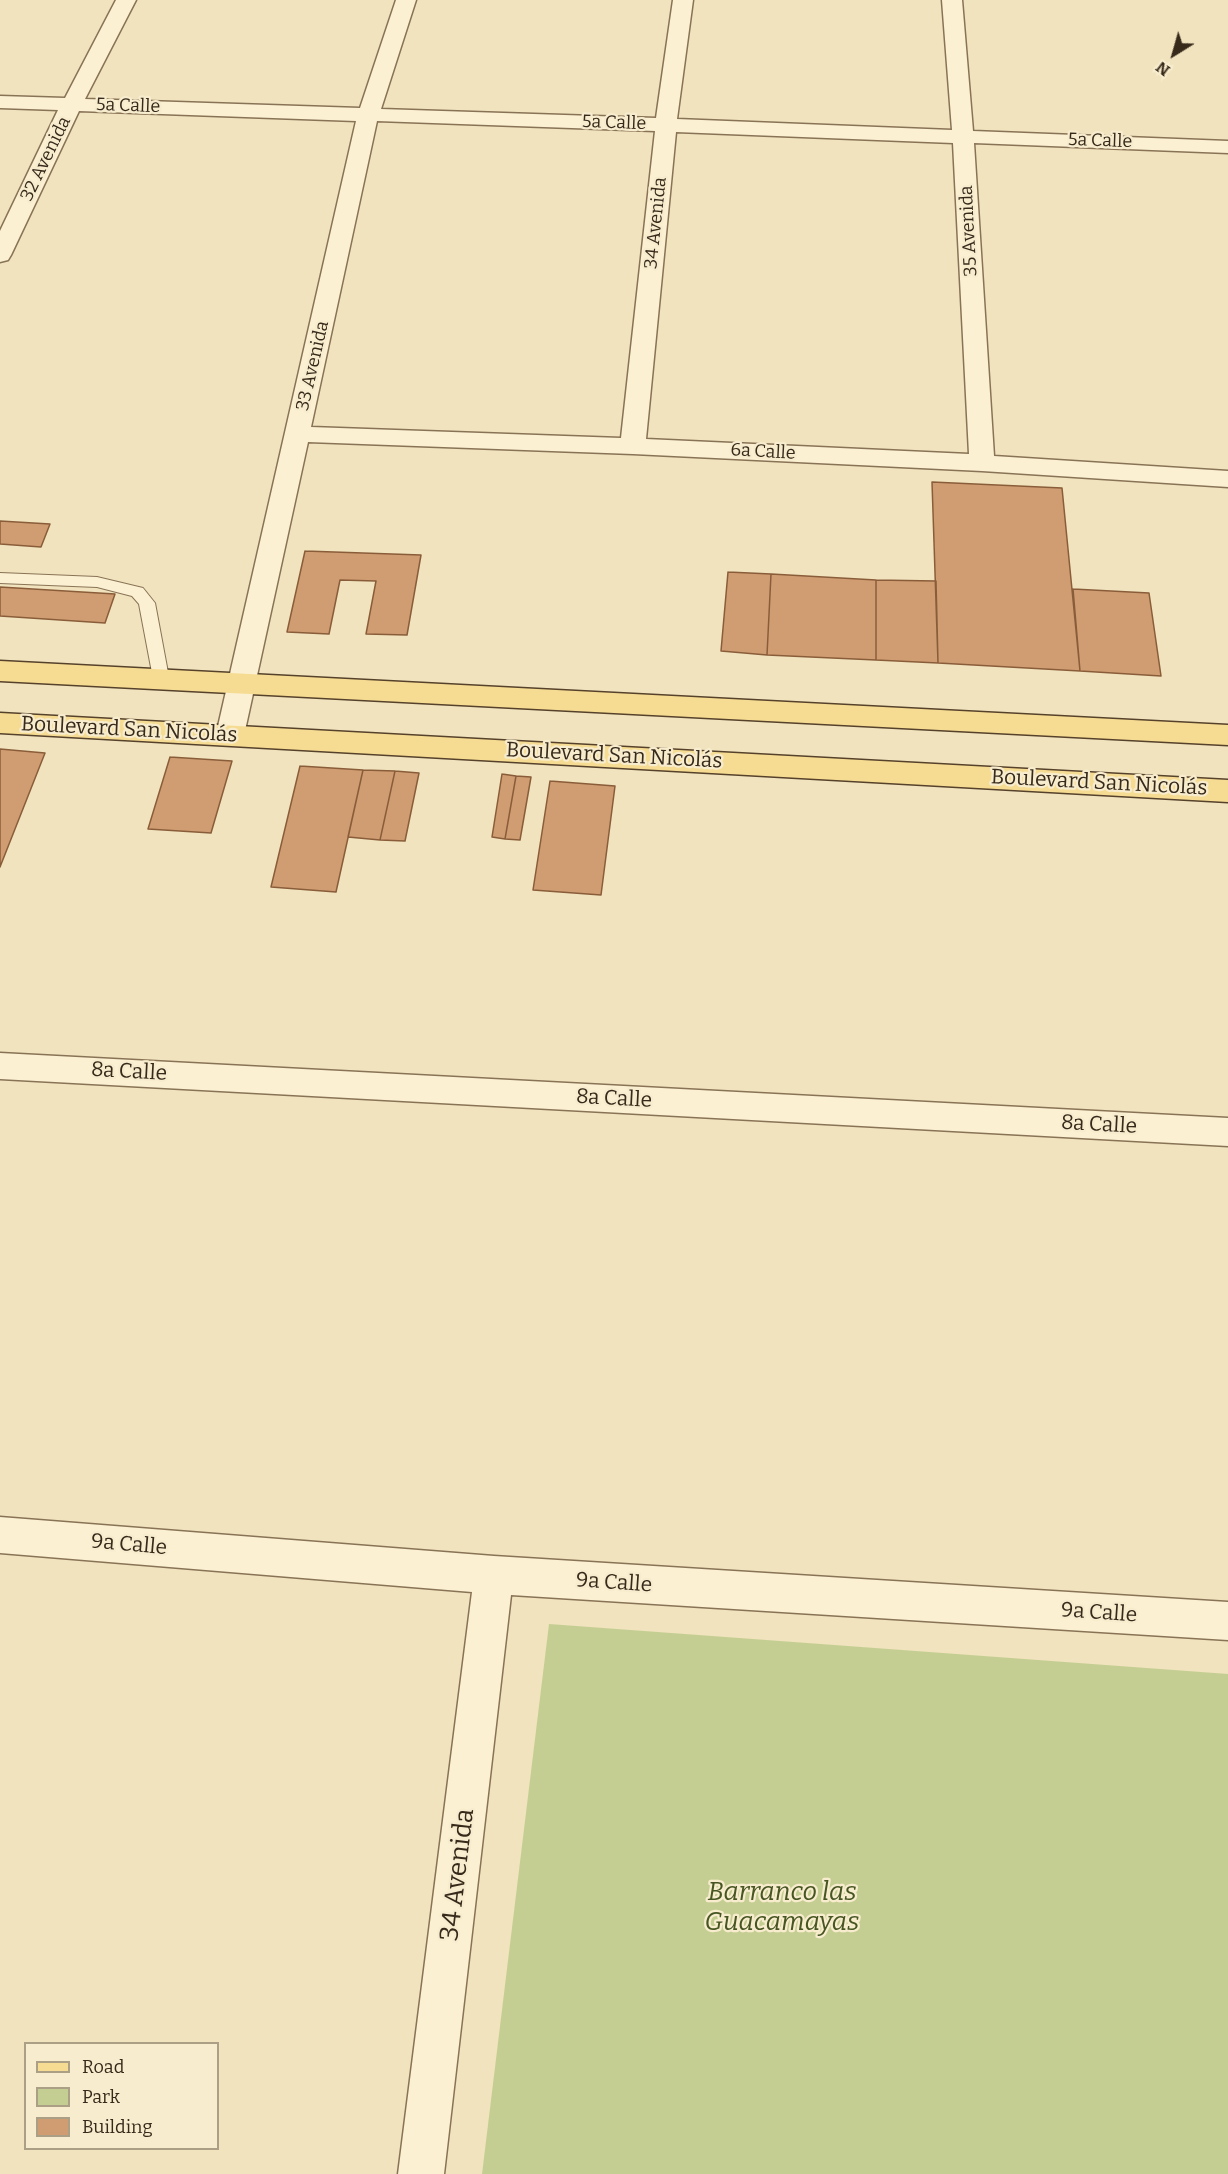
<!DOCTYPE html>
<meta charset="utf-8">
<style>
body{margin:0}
#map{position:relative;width:1228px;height:2174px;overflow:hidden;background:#f0e3be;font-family:Bitter,serif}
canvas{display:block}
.legend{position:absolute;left:24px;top:2042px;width:195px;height:108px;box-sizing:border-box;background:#f7edce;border:2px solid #ab9f86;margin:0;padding:8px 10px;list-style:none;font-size:18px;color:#382a1b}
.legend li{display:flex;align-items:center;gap:12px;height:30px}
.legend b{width:30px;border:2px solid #ab9f86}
.north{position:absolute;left:1144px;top:24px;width:60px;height:60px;-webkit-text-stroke:4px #f7edce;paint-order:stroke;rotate:217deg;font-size:16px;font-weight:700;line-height:24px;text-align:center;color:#382a1b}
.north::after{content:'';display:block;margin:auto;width:21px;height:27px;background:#382a1b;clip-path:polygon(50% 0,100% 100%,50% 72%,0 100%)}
</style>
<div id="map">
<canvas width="1228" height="2174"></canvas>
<ul class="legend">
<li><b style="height:8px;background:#f6dc93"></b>Road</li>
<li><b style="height:16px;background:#c5ce92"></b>Park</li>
<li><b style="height:16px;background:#d09d72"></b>Building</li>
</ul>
<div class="north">N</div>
</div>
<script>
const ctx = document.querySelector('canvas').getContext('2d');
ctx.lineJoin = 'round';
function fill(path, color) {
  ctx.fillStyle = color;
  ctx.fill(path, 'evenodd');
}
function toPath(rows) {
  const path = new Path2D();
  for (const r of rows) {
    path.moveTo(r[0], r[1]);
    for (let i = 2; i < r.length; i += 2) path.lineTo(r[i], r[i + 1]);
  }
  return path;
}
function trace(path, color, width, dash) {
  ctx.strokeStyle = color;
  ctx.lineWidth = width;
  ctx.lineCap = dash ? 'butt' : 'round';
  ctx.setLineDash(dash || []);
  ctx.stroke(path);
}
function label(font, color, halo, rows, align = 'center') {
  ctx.font = font + ' Bitter,serif';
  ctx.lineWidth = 4.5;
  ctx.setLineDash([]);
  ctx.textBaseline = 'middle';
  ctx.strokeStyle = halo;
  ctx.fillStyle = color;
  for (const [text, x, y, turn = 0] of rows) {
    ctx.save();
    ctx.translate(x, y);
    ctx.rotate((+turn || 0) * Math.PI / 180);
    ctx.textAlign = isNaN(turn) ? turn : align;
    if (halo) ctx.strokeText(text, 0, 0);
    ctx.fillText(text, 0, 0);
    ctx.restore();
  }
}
fill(toPath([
 [549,1624,1228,1674,1228,2174,482,2174]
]), '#c5ce92');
const building = toPath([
 [932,482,1062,488,1080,671,938,663,932,482],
 [0,521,50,524,41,547,0,544,0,521],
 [305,551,421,555,407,635,366,634,376,581,340,580,329,634,287,632,305,551],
 [728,572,771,574,767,655,721,651,728,572],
 [771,574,876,580,876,660,767,655,771,574],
 [876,580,936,581,938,663,876,660,876,580],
 [0,587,115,594,105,623,0,616,0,587],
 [1073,589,1149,593,1161,676,1080,671,1073,589],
 [0,749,45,753,0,867,0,749],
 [170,757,232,761,211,833,148,829,170,757],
 [300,766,363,770,336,892,271,887,300,766],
 [363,770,395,771,380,840,348,837,363,770],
 [395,771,419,773,405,841,380,840,395,771],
 [502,774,516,776,505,839,492,837,502,774],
 [516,776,531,777,520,840,505,839,516,776],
 [550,781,615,786,601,895,533,890,550,781]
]);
fill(building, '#d09d72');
trace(building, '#8a5d3a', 1.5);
const lane = toPath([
 [0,573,97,577,143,588,155,603,169,678,167,682,155,682,153,678,139,604,132,596,97,587,0,583,0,573]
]);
const street = toPath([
 [116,0,136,0,85,99,360,108,396,0,416,0,381,109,656,118,673,0,693,0,677,119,952,130,942,0,962,0,973,131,1228,141,1228,153,974,143,994,456,1228,471,1228,487,982,471,633,454,308,442,244,735,240,742,230,745,220,742,216,735,356,121,79,111,11,255,8,260,0,262,0,231,58,110,0,108,0,96,65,98,116,0],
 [377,121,655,131,621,438,311,427,377,121],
 [676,132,953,143,969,454,646,439,676,132],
 [0,1053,1228,1118,1228,1146,0,1079,0,1053],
 [0,1517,494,1556,1228,1602,1228,1640,511,1595,444,2174,398,2174,472,1592,0,1553,0,1517]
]);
const primary = toPath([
 [0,661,1228,725,1228,745,0,681,0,661],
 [0,713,1228,780,1228,802,0,733,0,713]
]);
trace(lane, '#897356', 2);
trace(street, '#897356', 3);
trace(primary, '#56412b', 3);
fill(lane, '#fbf0d2');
fill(street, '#fbf0d2');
fill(primary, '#f6dc93');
label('18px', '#382a1b', '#f7edce', [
 ["5a Calle",128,106,2],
 ["5a Calle",614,123,2],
 ["5a Calle",1100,141,2],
 ["32 Avenida",46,159,-64],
 ["34 Avenida",656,223,-84],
 ["35 Avenida",969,231,-93],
 ["33 Avenida",313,366,-77],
 ["6a Calle",763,452,3]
]);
label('21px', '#382a1b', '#f7edce', [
 ["Boulevard San Nicolás",129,730,3],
 ["Boulevard San Nicolás",614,756,3],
 ["Boulevard San Nicolás",1099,783,3],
 ["8a Calle",129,1072,3],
 ["8a Calle",614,1099,3],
 ["8a Calle",1099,1125,3],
 ["9a Calle",129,1545,5],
 ["9a Calle",614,1583,4],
 ["9a Calle",1099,1613,4]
]);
label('26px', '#382a1b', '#f7edce', [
 ["34 Avenida",458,1875,-83]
]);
label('italic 26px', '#465521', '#f7edce', [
 ["Barranco las",782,1893],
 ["Guacamayas",782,1923]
]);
</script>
